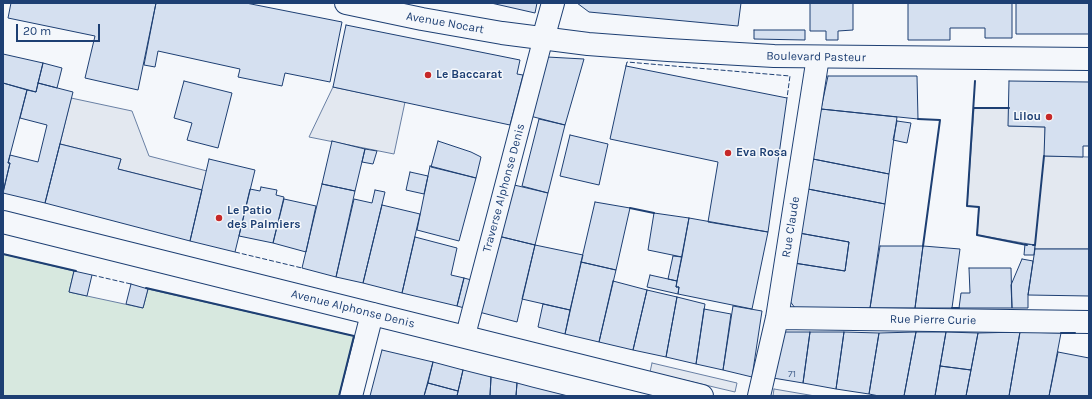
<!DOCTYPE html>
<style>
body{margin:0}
#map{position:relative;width:1092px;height:399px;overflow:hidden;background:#f4f7fb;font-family:Karla,sans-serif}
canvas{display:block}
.frame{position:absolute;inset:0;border:4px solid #1d3f73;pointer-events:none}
.scale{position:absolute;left:16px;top:24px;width:84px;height:18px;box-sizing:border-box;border:2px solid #1d3f73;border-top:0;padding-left:5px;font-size:12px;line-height:14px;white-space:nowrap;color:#1d3f73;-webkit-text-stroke:3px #f4f7fb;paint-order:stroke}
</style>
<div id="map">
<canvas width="1092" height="399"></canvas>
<div class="frame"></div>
<div class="scale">20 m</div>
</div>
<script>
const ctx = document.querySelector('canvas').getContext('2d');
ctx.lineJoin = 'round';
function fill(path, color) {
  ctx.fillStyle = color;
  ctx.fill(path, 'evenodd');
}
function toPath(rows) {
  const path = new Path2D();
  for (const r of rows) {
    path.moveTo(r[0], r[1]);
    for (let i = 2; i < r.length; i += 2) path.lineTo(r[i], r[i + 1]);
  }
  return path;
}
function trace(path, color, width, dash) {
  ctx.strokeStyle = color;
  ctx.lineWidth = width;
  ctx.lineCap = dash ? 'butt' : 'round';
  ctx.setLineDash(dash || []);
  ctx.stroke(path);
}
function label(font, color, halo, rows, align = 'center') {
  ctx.font = font + ' Karla,sans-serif';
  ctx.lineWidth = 3;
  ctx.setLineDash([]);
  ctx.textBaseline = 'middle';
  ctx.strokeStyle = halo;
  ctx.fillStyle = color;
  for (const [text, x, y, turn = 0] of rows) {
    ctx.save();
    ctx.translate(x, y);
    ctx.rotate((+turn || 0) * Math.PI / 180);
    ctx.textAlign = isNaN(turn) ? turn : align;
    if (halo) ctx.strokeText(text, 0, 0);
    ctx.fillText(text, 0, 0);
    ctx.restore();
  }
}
const green = toPath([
 [3,254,74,271,69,292,87,296,143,308,148,289,354,336,339,396,3,396,3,254]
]);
fill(green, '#d7e8df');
trace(green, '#687fa3', 1);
const parking = toPath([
 [333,87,405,102,394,154,309,137,333,87],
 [71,98,132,111,149,156,207,171,202,190,118,169,121,159,60,144,71,98],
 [974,108,1009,108,1009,126,1045,127,1045,156,1089,157,1089,249,1035,249,1035,245,977,235,979,207,967,206,974,108],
 [652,363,737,383,735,392,650,372,652,363],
 [774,389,815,396,773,396,774,389]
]);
fill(parking, '#e3e8f0');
trace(parking, '#687fa3', 1);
const building = toPath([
 [11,3,156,3,138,90,85,78,95,36,8,18,11,3],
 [156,3,246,3,342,22,330,82,285,73,282,86,238,77,240,69,158,51,155,67,144,65,156,3],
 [491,3,537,3,535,13,491,3],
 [577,3,741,3,738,26,589,12,577,3],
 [810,3,853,3,853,30,838,31,838,40,826,40,826,31,810,31,810,3],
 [908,3,1012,3,1012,38,985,38,985,28,950,28,950,40,908,40,908,3],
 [1016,3,1089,3,1089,34,1016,34,1016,3],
 [346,25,520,60,517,74,523,75,510,125,333,87,346,25],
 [754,30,805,30,805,40,754,39,754,30],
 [3,54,43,63,36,92,3,83,3,54],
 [547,57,584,59,565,125,530,116,547,57],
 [43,63,62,68,57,88,38,83,43,63],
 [626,66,787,98,768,232,708,222,718,162,610,139,626,66],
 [828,76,917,76,918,119,821,109,828,76],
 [184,81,232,93,218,148,187,140,192,123,174,118,184,81],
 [1009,81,1089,82,1089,146,1083,146,1083,157,1044,156,1045,127,1008,126,1009,81],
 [3,83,27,90,10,155,8,163,10,163,3,192,3,83],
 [38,83,73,92,45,203,3,193,10,163,8,163,10,155,38,162,47,125,20,118,27,90,36,92,38,83],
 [821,109,897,117,889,174,813,159,821,109],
 [539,119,565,125,548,193,522,186,539,119],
 [897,121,911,123,907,143,893,140,897,121],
 [570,135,608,144,599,185,560,176,570,135],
 [332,141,365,149,355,191,322,184,332,141],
 [438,141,471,152,481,157,476,178,431,167,438,141],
 [60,144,121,159,118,169,202,190,190,241,45,203,60,144],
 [365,149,377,151,373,164,362,162,365,149],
 [209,159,255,170,235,252,190,241,209,159],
 [813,159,889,174,885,204,808,189,813,159],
 [430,166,476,178,459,241,417,230,430,166],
 [410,172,428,176,424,194,406,190,410,172],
 [322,184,355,191,336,277,302,268,322,184],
 [510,184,548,193,535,245,498,236,510,184],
 [261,187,277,190,276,195,284,197,273,243,239,236,250,189,260,191,261,187],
 [808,189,885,204,870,308,795,308,787,297,794,263,845,271,849,242,799,233,808,189],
 [375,190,385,192,363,283,336,277,354,199,372,203,375,190],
 [284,199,316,206,306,252,273,243,284,199],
 [595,202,630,208,616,270,581,262,595,202],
 [382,205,420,214,402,293,363,283,382,205],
 [654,213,689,218,682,257,648,250,654,213],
 [689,218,768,232,752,309,678,294,679,287,676,287,677,281,689,218],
 [799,233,849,242,845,271,794,263,799,233],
 [498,236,535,245,517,322,479,312,498,236],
 [415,237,457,248,451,275,464,278,457,306,402,293,415,237],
 [1025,244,1035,245,1034,255,1024,255,1025,244],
 [535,245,583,255,570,310,522,299,535,245],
 [880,246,923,246,915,308,870,308,880,246],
 [923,246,960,249,952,308,915,308,923,246],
 [1035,249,1089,249,1089,296,1028,295,1035,249],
 [673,256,682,257,677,281,668,279,673,256],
 [1022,259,1033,261,1028,295,1028,308,1012,308,1011,285,1022,259],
 [581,262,616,270,599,342,565,334,581,262],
 [969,268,1011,268,1012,308,959,308,961,293,970,293,969,268],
 [74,271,92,275,87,296,69,292,74,271],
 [650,275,677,281,676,287,679,287,678,294,647,287,650,275],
 [464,278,486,284,479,312,457,306,464,278],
 [613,281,647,290,633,350,599,342,613,281],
 [131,284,148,289,143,308,126,304,131,284],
 [647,290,677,297,666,357,633,350,647,290],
 [677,297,705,304,696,364,666,357,677,297],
 [543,304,570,310,565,334,538,327,543,304],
 [733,306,762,311,752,377,723,370,733,306],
 [704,309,731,314,723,370,696,364,704,309],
 [781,332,810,332,803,383,773,378,781,332],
 [810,332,844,332,836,389,803,383,810,332],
 [844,332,879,333,869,394,836,389,844,332],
 [916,332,904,396,879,396,869,394,879,333,916,332],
 [916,332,946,332,935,396,904,396,916,332],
 [946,332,978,333,971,370,940,366,946,332],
 [1020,332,1061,333,1049,396,1009,396,1020,332],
 [1020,332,1009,396,966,396,978,333,1020,332],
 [382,350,433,362,424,396,370,396,382,350],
 [1058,352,1089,358,1089,396,1049,396,1058,352],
 [433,362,463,370,458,391,428,383,433,362],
 [940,366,971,370,966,396,935,396,940,366],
 [463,370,491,377,490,396,457,396,463,370],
 [491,377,517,383,516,396,490,396,491,377],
 [428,383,458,391,457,396,424,396,428,383],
 [517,383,532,387,568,396,516,396,517,383]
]);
fill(building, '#d5e0f0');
trace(building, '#1d3f73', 1);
const pedestrian = toPath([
 [465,337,543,39]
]);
const minor = toPath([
 [543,39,553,3],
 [777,318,1089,322],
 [351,396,372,314],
 [759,396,777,318,818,57]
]);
const tertiary = toPath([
 [346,3,422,19,502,33,588,44,668,50,774,56,1089,59]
]);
const secondary = toPath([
 [3,222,702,396]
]);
trace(pedestrian, '#1d3f73', 21);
trace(minor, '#1d3f73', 24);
trace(tertiary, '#1d3f73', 24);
trace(secondary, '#1d3f73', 24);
trace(pedestrian, '#f4f7fb', 19);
trace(minor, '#f4f7fb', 22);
trace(tertiary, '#f4f7fb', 22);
trace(secondary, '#f4f7fb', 22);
trace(toPath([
 [626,66,627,62,790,76,787,98],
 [235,252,302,268],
 [92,275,131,284]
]), '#1d3f73', 1, [5, 2]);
trace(toPath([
 [975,81,967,206,979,207,977,235,1027,245],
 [974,108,1009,108],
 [918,119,940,120,923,246],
 [630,208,654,213],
 [1033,245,1035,245,1044,156],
 [3,254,76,271],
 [146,288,354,336,339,396],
 [952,308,959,308],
 [1061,333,1075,333]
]), '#1d3f73', 2);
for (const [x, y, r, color] of [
 [428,75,4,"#c62828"],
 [1049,117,4,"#c62828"],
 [728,153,4,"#c62828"],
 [219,218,4,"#c62828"]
]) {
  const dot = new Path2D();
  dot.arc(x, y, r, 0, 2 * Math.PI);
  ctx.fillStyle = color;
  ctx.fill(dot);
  trace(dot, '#f4f7fb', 1.5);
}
label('10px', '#4b6792', null, [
 ["71",792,374]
]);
label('12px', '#1d3f73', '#f4f7fb', [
 ["Avenue Nocart",445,23,10],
 ["Boulevard Pasteur",816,57,1],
 ["Traverse Alphonse Denis",504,188,-75],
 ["Rue Claude",791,227,-81],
 ["Avenue Alphonse Denis",353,309,14],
 ["Rue Pierre Curie",933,320,1]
]);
label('bold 12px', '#1d3f73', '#f4f7fb', [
 ["Le Baccarat",436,75],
 ["Lilou",1041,117,"right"],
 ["Eva Rosa",736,153],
 ["Le Patio",227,211],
 ["des Palmiers",227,225]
], 'left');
</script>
